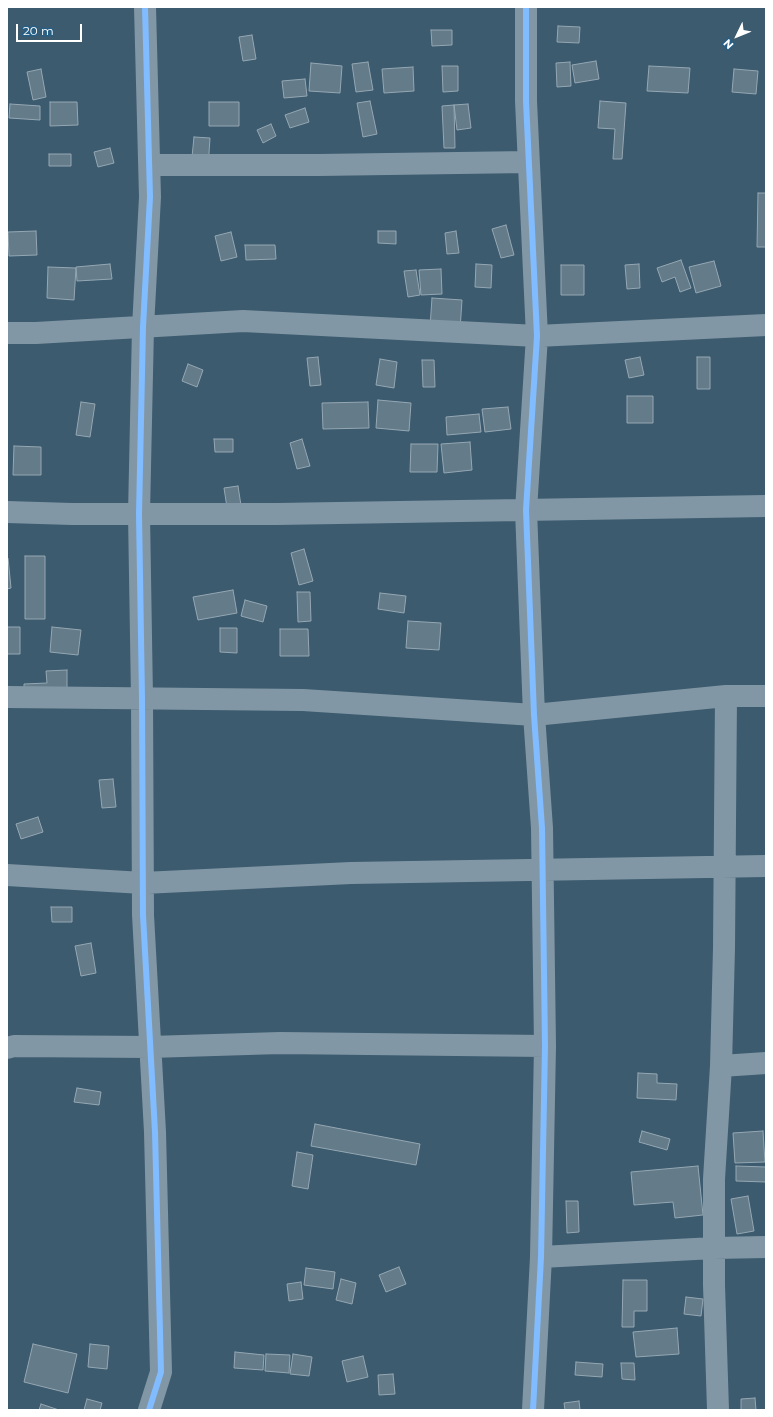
<!DOCTYPE html>
<style>
body{margin:0}
#map{position:relative;width:773px;height:1417px;overflow:hidden;background:#3c5b6f;font-family:Montserrat,sans-serif}
canvas{display:block}
.frame{position:absolute;inset:0;border:8px solid #fff;pointer-events:none}
.north{position:absolute;left:717px;top:16px;width:40px;height:40px;-webkit-text-stroke:3px #265f85;paint-order:stroke;rotate:227deg;font-size:11px;font-weight:700;line-height:16px;text-align:center;color:#fff}
.north::after{content:'';display:block;margin:auto;width:14px;height:18px;background:#fff;clip-path:polygon(50% 0,100% 100%,50% 72%,0 100%)}
.scale{position:absolute;left:16px;top:24px;width:66px;height:18px;box-sizing:border-box;border:2px solid #fff;border-top:0;padding-left:5px;font-size:12px;line-height:14px;white-space:nowrap;color:#fff;-webkit-text-stroke:3px #265f85;paint-order:stroke}
</style>
<div id="map">
<canvas width="773" height="1417"></canvas>
<div class="frame"></div>
<div class="north">N</div>
<div class="scale">20 m</div>
</div>
<script>
const ctx = document.querySelector('canvas').getContext('2d');
ctx.lineJoin = 'round';
function fill(path, color) {
  ctx.fillStyle = color;
  ctx.fill(path, 'evenodd');
}
function toPath(rows) {
  const path = new Path2D();
  for (const r of rows) {
    path.moveTo(r[0], r[1]);
    for (let i = 2; i < r.length; i += 2) path.lineTo(r[i], r[i + 1]);
  }
  return path;
}
function trace(path, color, width, dash) {
  ctx.strokeStyle = color;
  ctx.lineWidth = width;
  ctx.lineCap = dash ? 'butt' : 'round';
  ctx.setLineDash(dash || []);
  ctx.stroke(path);
}
const building = toPath([
 [558,26,580,27,579,43,557,42,558,26],
 [431,30,452,30,452,45,432,46,431,30],
 [252,35,256,59,243,61,239,37,252,35],
 [596,61,599,79,575,83,572,65,596,61],
 [368,62,373,90,356,92,352,64,368,62],
 [570,62,571,86,557,87,556,63,570,62],
 [311,63,342,66,340,93,309,91,311,63],
 [442,66,458,66,458,91,443,92,442,66],
 [649,66,690,68,688,93,647,91,649,66],
 [413,67,414,91,384,93,382,69,413,67],
 [41,69,46,97,33,100,27,72,41,69],
 [734,69,758,71,756,94,732,92,734,69],
 [305,79,307,96,284,98,282,81,305,79],
 [370,101,377,134,363,137,357,103,370,101],
 [600,101,626,103,622,159,613,159,615,129,598,128,600,101],
 [50,102,77,102,78,125,50,126,50,102],
 [209,102,239,102,239,126,209,126,209,102],
 [10,104,40,106,40,120,9,118,10,104],
 [468,104,471,128,457,130,454,105,468,104],
 [454,105,455,148,444,148,442,106,454,105],
 [305,108,309,122,290,128,285,115,305,108],
 [271,124,276,136,263,143,257,130,271,124],
 [194,137,210,138,208,168,191,167,194,137],
 [110,148,114,163,98,167,94,152,110,148],
 [49,154,71,154,71,166,49,166,49,154],
 [758,193,766,193,766,247,757,247,758,193],
 [506,225,514,255,501,258,492,229,506,225],
 [36,231,37,255,9,256,8,232,36,231],
 [378,231,396,231,396,244,378,243,378,231],
 [456,231,459,253,447,254,445,233,456,231],
 [231,232,237,257,221,261,215,236,231,232],
 [245,245,275,245,276,259,246,260,245,245],
 [681,260,691,288,680,292,675,277,662,282,657,268,681,260],
 [714,261,721,286,696,293,689,267,714,261],
 [110,264,112,279,77,281,76,267,110,264],
 [476,264,492,265,491,288,475,287,476,264],
 [639,264,640,288,627,289,625,265,639,264],
 [561,265,584,265,584,295,561,295,561,265],
 [48,267,76,268,74,300,47,298,48,267],
 [441,269,442,294,421,295,419,270,441,269],
 [416,270,420,295,408,297,404,271,416,270],
 [432,298,462,300,460,330,430,327,432,298],
 [318,357,321,385,310,386,307,358,318,357],
 [640,357,644,375,629,378,625,360,640,357],
 [697,357,710,357,710,389,697,389,697,357],
 [380,359,397,362,394,388,376,385,380,359],
 [422,360,434,360,435,387,423,387,422,360],
 [188,364,203,370,197,387,182,381,188,364],
 [627,396,653,396,653,423,627,423,627,396],
 [378,400,411,403,409,431,376,428,378,400],
 [81,402,95,404,90,437,76,435,81,402],
 [368,402,369,428,323,429,322,403,368,402],
 [508,407,511,429,485,432,482,409,508,407],
 [479,414,481,432,447,435,446,417,479,414],
 [214,439,233,439,233,452,215,452,214,439],
 [302,439,310,466,297,469,290,443,302,439],
 [470,442,472,470,444,473,441,444,470,442],
 [411,444,438,444,437,472,410,472,411,444],
 [14,446,41,447,41,475,13,475,14,446],
 [238,486,242,512,228,514,224,488,238,486],
 [304,549,313,581,299,585,291,553,304,549],
 [25,556,45,556,45,619,25,619,25,556],
 [7,558,8,558,11,588,7,589,7,558],
 [233,590,237,613,198,620,193,597,233,590],
 [297,592,310,592,311,621,298,622,297,592],
 [380,593,406,596,404,613,378,609,380,593],
 [245,600,267,606,263,622,241,616,245,600],
 [408,621,441,623,439,650,406,648,408,621],
 [7,627,20,627,20,654,7,654,7,627],
 [52,627,81,630,78,655,50,652,52,627],
 [220,628,237,628,237,653,220,652,220,628],
 [280,629,308,629,309,656,280,656,280,629],
 [67,670,67,695,24,696,24,684,47,683,46,671,67,670],
 [113,779,116,807,102,808,99,780,113,779],
 [38,817,43,832,21,839,16,824,38,817],
 [51,907,72,907,72,922,52,922,51,907],
 [91,943,96,973,81,976,75,946,91,943],
 [638,1073,657,1074,657,1083,677,1084,676,1100,637,1098,638,1073],
 [77,1088,101,1092,99,1105,74,1102,77,1088],
 [315,1124,420,1144,416,1165,311,1146,315,1124],
 [642,1131,670,1139,667,1150,639,1142,642,1131],
 [763,1131,765,1162,735,1163,733,1133,763,1131],
 [297,1152,313,1155,308,1189,292,1186,297,1152],
 [698,1166,703,1215,675,1218,673,1202,634,1205,631,1172,698,1166],
 [736,1166,766,1167,766,1182,736,1181,736,1166],
 [748,1196,754,1231,737,1234,731,1199,748,1196],
 [566,1201,578,1201,579,1232,567,1233,566,1201],
 [399,1267,406,1284,386,1292,379,1275,399,1267],
 [306,1268,335,1272,333,1289,304,1285,306,1268],
 [341,1279,356,1283,352,1304,336,1300,341,1279],
 [623,1280,647,1280,647,1311,634,1311,634,1327,622,1327,623,1280],
 [301,1282,303,1299,289,1301,287,1284,301,1282],
 [686,1297,703,1299,701,1316,684,1314,686,1297],
 [677,1328,679,1354,636,1357,633,1332,677,1328],
 [33,1344,77,1354,68,1393,24,1382,33,1344],
 [90,1344,109,1346,107,1369,88,1367,90,1344],
 [235,1352,264,1355,263,1370,234,1368,235,1352],
 [266,1354,290,1355,289,1373,265,1371,266,1354],
 [293,1354,312,1357,309,1376,290,1374,293,1354],
 [363,1356,368,1377,347,1382,342,1361,363,1356],
 [576,1362,603,1364,602,1377,575,1375,576,1362],
 [621,1363,634,1363,635,1380,622,1379,621,1363],
 [393,1374,395,1394,379,1395,378,1375,393,1374],
 [755,1398,756,1410,741,1410,741,1399,755,1398],
 [87,1399,102,1403,100,1410,84,1410,87,1399],
 [579,1401,580,1410,565,1410,564,1403,579,1401],
 [41,1404,59,1410,39,1410,41,1404]
]);
fill(building, '#647b89');
trace(building, '#95a7b3', 1);
trace(toPath([
 [145,7,150,197,143,327,139,514,142,698,143,915,155,1132,161,1372,149,1410],
 [526,7,526,101,537,336,526,510,534,715,542,828,545,1046,541,1257,533,1410],
 [150,165,318,165,528,162],
 [7,333,36,333,243,321,537,336,766,325],
 [7,512,72,514,277,514,766,506],
 [7,697,303,700,534,715,726,696,766,696],
 [7,875,143,883,351,873,766,866],
 [7,1048,14,1046,150,1047,280,1043,545,1046],
 [721,1066,766,1063],
 [541,1257,714,1248,766,1247],
 [718,1410,714,1285,714,1179,721,1066,724,948,726,696]
]), '#8297a5', 22);
trace(toPath([
 [145,7,150,197,143,327,139,514,142,698,143,915,155,1132,161,1372,149,1410],
 [526,7,526,101,537,336,526,510,534,715,542,828,545,1046,541,1257,533,1410]
]), '#80bcff', 6);
</script>
